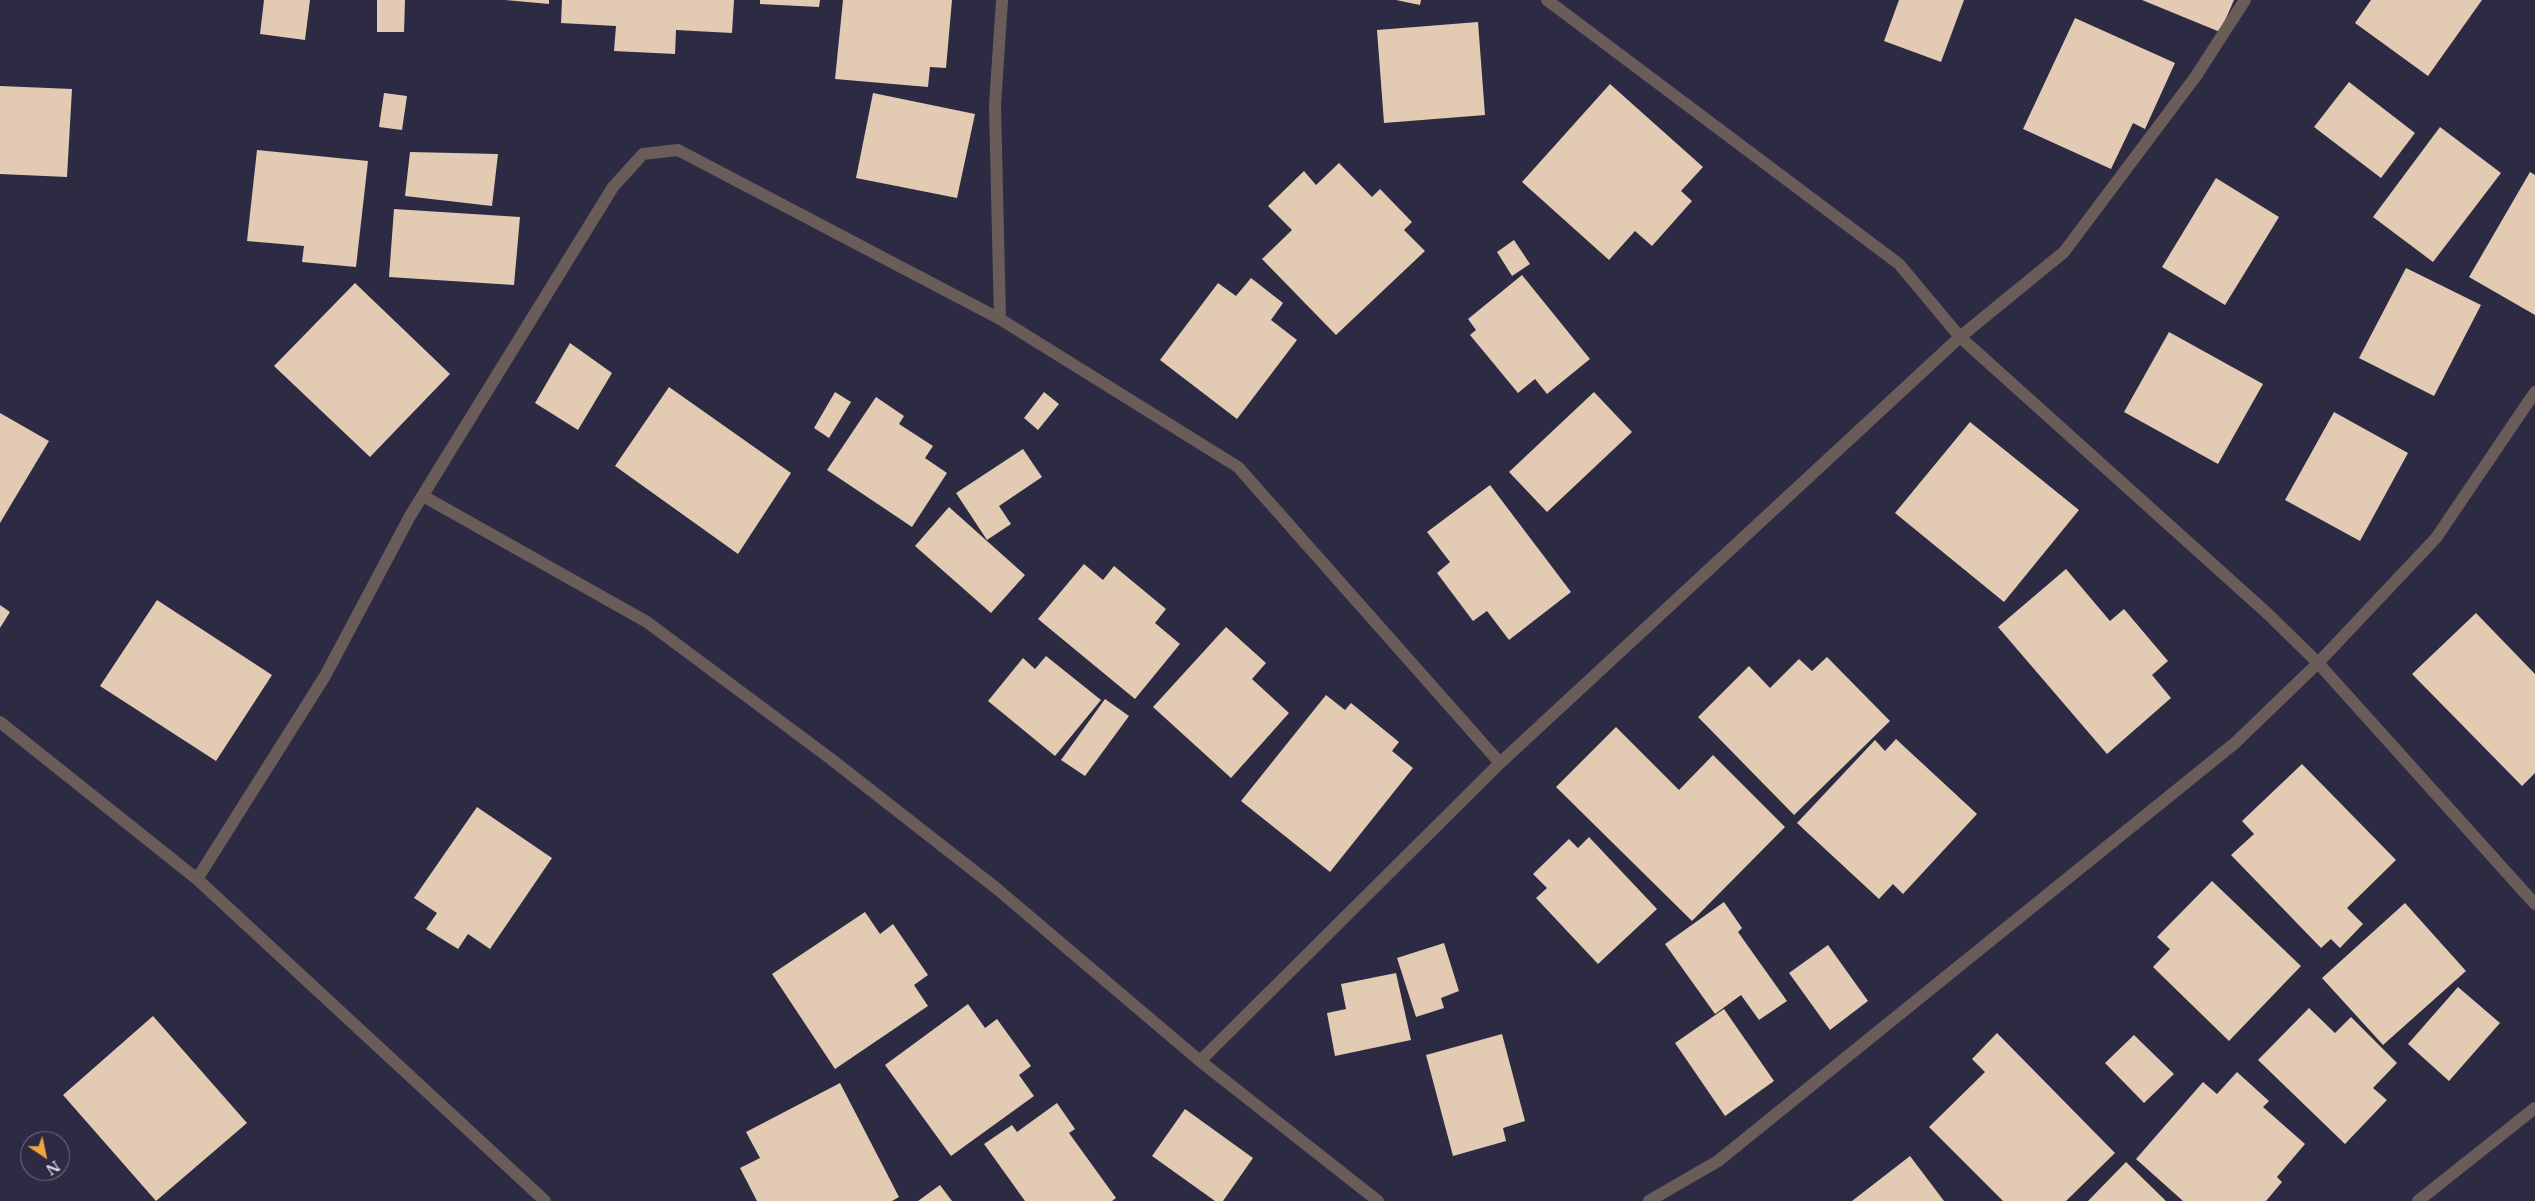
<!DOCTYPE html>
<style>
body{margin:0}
#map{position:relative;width:2535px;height:1201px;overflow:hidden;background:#2d2b43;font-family:"Libre Baskerville",serif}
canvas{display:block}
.north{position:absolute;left:20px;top:1131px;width:50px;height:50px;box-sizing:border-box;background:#2d2b43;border:1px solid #727185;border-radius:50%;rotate:146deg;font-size:14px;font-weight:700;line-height:20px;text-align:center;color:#dadae9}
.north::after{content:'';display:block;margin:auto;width:18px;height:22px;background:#f3a442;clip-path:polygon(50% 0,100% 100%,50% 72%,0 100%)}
</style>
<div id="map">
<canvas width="2535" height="1201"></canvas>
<div class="north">N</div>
</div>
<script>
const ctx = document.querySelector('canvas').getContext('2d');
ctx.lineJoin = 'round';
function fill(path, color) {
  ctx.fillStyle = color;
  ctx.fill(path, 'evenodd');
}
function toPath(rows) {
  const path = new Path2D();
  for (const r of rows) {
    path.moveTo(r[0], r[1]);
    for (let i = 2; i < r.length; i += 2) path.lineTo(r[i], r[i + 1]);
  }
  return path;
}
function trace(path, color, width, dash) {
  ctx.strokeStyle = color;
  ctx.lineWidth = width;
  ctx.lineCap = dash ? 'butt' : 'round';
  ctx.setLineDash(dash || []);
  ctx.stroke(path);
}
fill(toPath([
 [264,0,310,0,305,40,260,34],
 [377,0,405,0,404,32,377,32],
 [505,0,549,0,549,4],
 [562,0,734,0,732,33,676,30,675,54,614,51,616,26,561,23],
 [760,0,820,0,819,7,760,4],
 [843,0,952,0,946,68,930,67,928,87,835,79],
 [1396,0,1421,0,1420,5],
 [1899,0,1964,0,1941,62,1884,41],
 [2142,0,2234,0,2220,32],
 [2371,0,2482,0,2428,76,2355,23],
 [2075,18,2175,63,2145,129,2133,123,2111,169,2023,129],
 [1478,22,1485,115,1384,123,1377,30],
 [2349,82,2415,133,2381,178,2314,127],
 [1610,84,1703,167,1681,191,1692,201,1652,246,1635,231,1609,260,1522,182],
 [0,86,72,89,67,177,0,174],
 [384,93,407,96,402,130,379,127],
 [873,93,975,114,957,198,856,178],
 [2440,127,2501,173,2433,262,2373,217],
 [257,150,368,161,356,267,302,262,304,246,247,241],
 [410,152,498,154,492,206,405,196],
 [1339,163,1372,197,1380,189,1412,222,1404,230,1425,251,1336,335,1262,259,1292,230,1268,206,1304,171,1316,185],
 [2530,172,2535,175,2535,315,2469,277],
 [2216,178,2279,217,2225,305,2162,267],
 [394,209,520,217,514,285,389,277],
 [1514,240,1530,264,1512,276,1497,252],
 [2406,268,2481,305,2434,396,2359,358],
 [1522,275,1590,359,1547,394,1535,379,1518,393,1470,335,1476,330,1468,319],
 [1251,278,1283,303,1271,320,1297,340,1237,419,1160,360,1218,283,1236,296],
 [355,283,450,374,370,457,274,366],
 [2169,332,2263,384,2218,464,2124,412],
 [570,343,612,373,578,430,535,403],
 [669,387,791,473,738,554,615,466],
 [835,392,851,402,829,438,814,428],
 [1044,392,1059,404,1038,430,1024,418],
 [1594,392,1632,432,1547,512,1509,472],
 [876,397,904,416,899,424,933,446,925,458,947,473,912,527,827,470],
 [2334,412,2408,453,2360,541,2285,500],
 [0,413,49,441,0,523],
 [1970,422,2079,510,2004,602,1895,513],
 [1023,449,1042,477,999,506,1011,524,987,540,956,493],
 [1490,485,1571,592,1509,640,1487,611,1473,621,1437,573,1450,562,1427,532],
 [949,507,1025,575,991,613,915,546],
 [1084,564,1103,580,1114,566,1166,609,1155,623,1180,644,1135,699,1038,619],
 [2066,569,2110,621,2124,609,2168,661,2152,675,2171,698,2107,754,1998,627],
 [157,600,272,675,216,761,100,686],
 [0,605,10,612,0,628],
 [2476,613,2535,674,2535,773,2522,786,2412,674],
 [1226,627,1266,663,1252,679,1289,713,1231,778,1153,707],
 [1046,656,1101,700,1055,756,988,701,1023,658,1035,669],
 [1827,657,1890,721,1794,815,1698,717,1749,666,1770,688,1799,659,1812,671],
 [1326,695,1345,710,1351,703,1399,742,1392,751,1413,768,1330,872,1241,801],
 [1105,699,1129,716,1085,776,1061,760],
 [1616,727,1679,790,1713,755,1785,827,1692,921,1556,787],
 [1896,739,1977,814,1903,894,1893,884,1879,899,1797,823,1875,740,1885,751],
 [2302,764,2396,860,2347,908,2363,924,2340,948,2331,939,2321,948,2231,855,2254,834,2242,821],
 [477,807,552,858,490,949,468,934,458,949,426,929,437,913,414,898],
 [1589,837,1657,909,1598,964,1536,898,1547,888,1533,874,1569,839,1578,848],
 [2212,881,2301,966,2229,1041,2153,967,2170,949,2157,937],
 [1724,902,1742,928,1738,932,1787,1001,1759,1020,1741,995,1715,1014,1665,944],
 [2405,903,2466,971,2383,1045,2322,978],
 [865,912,880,934,893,924,928,975,914,985,928,1006,835,1069,772,974],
 [1444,943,1459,991,1441,998,1444,1008,1416,1017,1397,958],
 [1828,945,1868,1001,1830,1030,1789,973],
 [1396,973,1411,1040,1335,1056,1327,1013,1346,1009,1341,984],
 [2458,987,2500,1023,2449,1081,2408,1044],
 [968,1004,985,1028,997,1019,1031,1066,1019,1075,1034,1096,951,1156,885,1065],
 [2309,1008,2335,1033,2351,1017,2397,1063,2373,1088,2387,1100,2345,1144,2258,1060],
 [1724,1009,1774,1081,1725,1116,1675,1043],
 [153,1016,247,1123,156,1201,63,1095],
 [1997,1033,2115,1153,2066,1201,2003,1201,1929,1127,1985,1072,1972,1059],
 [1502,1034,1525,1121,1503,1128,1506,1141,1453,1156,1426,1055],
 [2134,1035,2174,1074,2144,1103,2105,1063],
 [2237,1072,2269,1101,2263,1107,2305,1144,2277,1177,2282,1182,2266,1201,2183,1201,2136,1159,2203,1082,2217,1094],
 [840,1083,899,1197,892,1201,757,1201,740,1168,760,1158,746,1132],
 [1057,1103,1075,1129,1069,1133,1116,1198,1112,1201,1025,1201,984,1144,1012,1125,1017,1132],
 [1185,1109,1253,1158,1223,1201,1215,1201,1152,1156],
 [1910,1156,1944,1201,1852,1201],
 [2126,1162,2166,1201,2088,1201],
 [940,1185,952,1201,918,1201]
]), '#e2cab3');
trace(toPath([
 [1547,0,1899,264,1960,337,2268,614,2318,663,2535,904],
 [1000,319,995,105,1002,0],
 [423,496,647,622,831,759,996,888,1200,1061,1378,1201],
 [0,722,197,879,545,1201],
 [197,879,325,676,410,516,613,187,643,154,678,150,1000,319,1238,467,1500,763],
 [1200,1061,1500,763,1960,337,2064,252,2196,76,2245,0],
 [1649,1201,1718,1161,2235,743,2318,663,2436,538,2535,392],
 [2418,1201,2535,1108]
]), '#6a5c59', 12);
</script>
